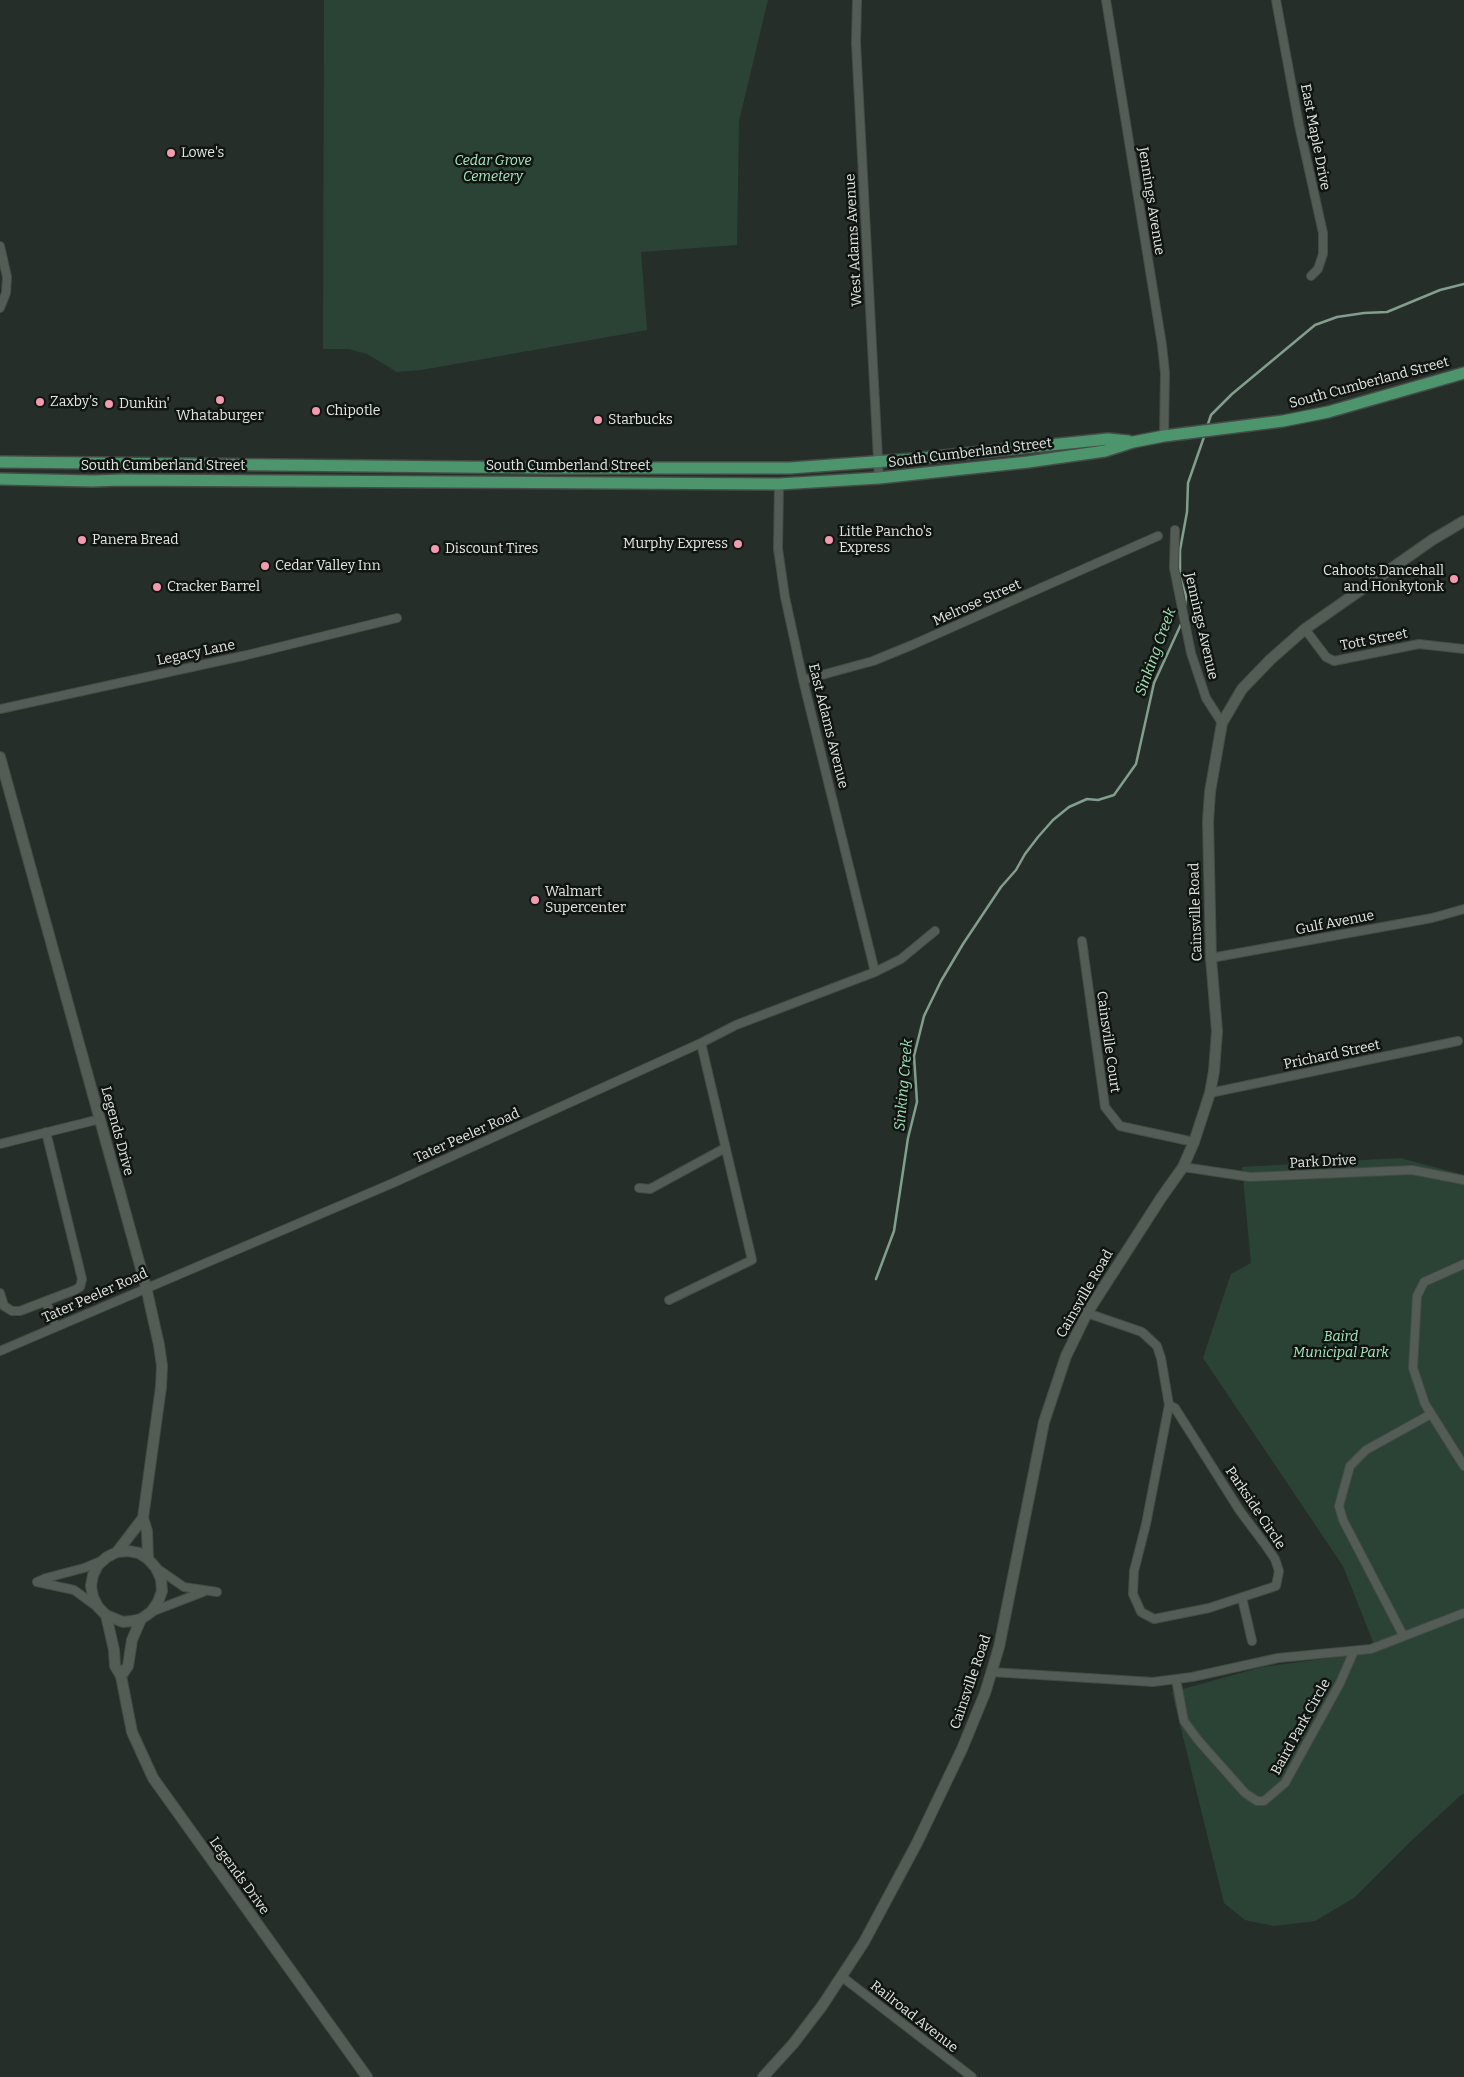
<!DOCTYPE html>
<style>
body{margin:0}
canvas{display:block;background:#252e28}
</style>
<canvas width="1464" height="2077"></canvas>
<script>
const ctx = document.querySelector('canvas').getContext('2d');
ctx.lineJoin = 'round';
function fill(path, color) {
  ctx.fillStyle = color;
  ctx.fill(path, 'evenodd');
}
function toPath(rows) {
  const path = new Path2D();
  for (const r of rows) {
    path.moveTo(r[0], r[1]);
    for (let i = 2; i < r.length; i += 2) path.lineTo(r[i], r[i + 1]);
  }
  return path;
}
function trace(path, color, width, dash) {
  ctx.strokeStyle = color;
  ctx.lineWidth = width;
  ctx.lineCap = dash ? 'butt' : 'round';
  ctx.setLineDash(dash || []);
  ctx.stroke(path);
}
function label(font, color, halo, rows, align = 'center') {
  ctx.font = font + ' Bitter,serif';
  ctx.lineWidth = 5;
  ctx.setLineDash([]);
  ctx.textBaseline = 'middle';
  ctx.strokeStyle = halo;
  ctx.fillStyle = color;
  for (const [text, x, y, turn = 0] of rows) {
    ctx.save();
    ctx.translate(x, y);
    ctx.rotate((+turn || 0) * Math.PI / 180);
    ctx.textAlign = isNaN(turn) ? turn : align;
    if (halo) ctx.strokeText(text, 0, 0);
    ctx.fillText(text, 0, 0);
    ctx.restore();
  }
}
fill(toPath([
 [324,0,768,0,739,121,737,245,641,252,647,330,421,370,397,372,367,354,349,349,323,349],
 [1400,1158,1464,1175,1464,1794,1461,1795,1410,1842,1354,1898,1315,1921,1274,1926,1245,1920,1224,1903,1172,1692,1262,1667,1377,1652,1343,1566,1203,1358,1231,1274,1251,1263,1242,1167]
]), '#2b4334');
trace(toPath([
 [1207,427,1211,415,1232,394,1315,325,1337,317,1364,313,1387,312,1440,290,1464,284],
 [1185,607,1186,596,1180,577,1180,550,1187,512,1188,483,1205,434],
 [876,1279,894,1231,908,1138,917,1102,914,1056,924,1016,941,981,963,944,1001,887,1016,870,1025,854,1038,837,1053,820,1069,807,1087,799,1098,800,1114,795,1136,764,1154,683,1182,622]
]), '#829e8c', 2.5);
const street = toPath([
 [857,0,856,43,879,478],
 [1106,0,1162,345,1165,373,1164,436],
 [1276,0,1299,125,1323,233,1323,254,1318,269,1311,276],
 [0,246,7,277,6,293,0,308],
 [779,484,778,549,785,597,803,680,875,972],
 [1175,530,1174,568,1191,653,1206,698,1222,723],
 [1305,629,1326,657,1334,661,1419,644,1464,649],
 [803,680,873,661,912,645,1158,536],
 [0,709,247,655,397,618],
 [1082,941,1105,1107,1120,1126,1194,1142],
 [1211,958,1432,918,1464,909],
 [1210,1093,1458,1041],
 [0,1144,100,1119],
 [1183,1167,1250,1177,1412,1170,1464,1180],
 [639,1188,650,1189,725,1148],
 [1464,1264,1424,1282,1417,1296,1413,1368,1425,1404,1464,1466],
 [0,1293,4,1306,12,1311,20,1311,75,1290,80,1287,82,1279,46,1132],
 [669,1300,752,1260,701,1043],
 [46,1302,56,1327],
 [1087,1313,1142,1332,1157,1346,1161,1358,1169,1405,1146,1524,1134,1571,1133,1594,1141,1612,1154,1619,1209,1608,1276,1586,1279,1571,1275,1559,1264,1543,1240,1511,1175,1408,1169,1405],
 [0,1351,393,1183,701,1043,736,1025,875,972,901,959,935,931],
 [158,1569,184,1587,217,1592],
 [37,1582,46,1578,84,1568,101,1561],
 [37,1582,74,1590,96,1606],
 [1242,1598,1252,1641],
 [151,1612,203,1592],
 [1403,1635,1343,1520,1339,1506,1350,1466,1366,1450,1431,1414],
 [991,1672,1153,1682,1192,1677,1278,1658,1371,1649,1464,1613],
 [1176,1679,1184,1721,1198,1740,1245,1793,1257,1801,1264,1801,1285,1783,1340,1683,1354,1651],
 [841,1976,972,2077]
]);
const secondary = toPath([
 [0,757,146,1287,159,1345,162,1366,161,1387,143,1518,147,1531,148,1559],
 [117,1552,128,1551,139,1553,148,1559,156,1568,161,1579,162,1591,158,1602,151,1612,141,1619,132,1621,123,1622,106,1615,98,1607,93,1597,91,1586,93,1575,98,1565,107,1557,117,1552,143,1518],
 [106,1615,114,1650,115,1666,121,1676,132,1732,153,1778,367,2077],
 [121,1676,128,1666,132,1640,141,1619],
 [763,2077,793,2044,822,2006,864,1942,917,1843,962,1749,985,1693,999,1647,1044,1422,1066,1356,1087,1313,1161,1198,1183,1167,1194,1142,1210,1093,1214,1071,1217,1031,1211,958,1208,822,1210,792,1222,723,1242,689,1270,660,1305,629,1432,540,1464,521]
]);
const primary = toPath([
 [0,462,552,468,790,468,914,459,1108,439,1128,441],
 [0,479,93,481,121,480,779,484,879,478,1028,462,1105,451,1133,442,1164,436,1283,421,1328,412,1464,373]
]);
trace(street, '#454c48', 10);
trace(secondary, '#454c48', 12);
trace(primary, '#454c48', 14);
trace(street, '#535d56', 8);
trace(secondary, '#535d56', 10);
trace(primary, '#4d956c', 11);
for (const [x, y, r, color] of [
 [171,153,5,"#f29aae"],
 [220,400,5,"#f29aae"],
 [40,402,5,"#f29aae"],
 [109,404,5,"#f29aae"],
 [316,411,5,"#f29aae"],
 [598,420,5,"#f29aae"],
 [82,540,5,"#f29aae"],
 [829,540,5,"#f29aae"],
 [738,544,5,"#f29aae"],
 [435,549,5,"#f29aae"],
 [265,566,5,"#f29aae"],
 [1454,579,5,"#f29aae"],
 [157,587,5,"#f29aae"],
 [535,900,5,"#f29aae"]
]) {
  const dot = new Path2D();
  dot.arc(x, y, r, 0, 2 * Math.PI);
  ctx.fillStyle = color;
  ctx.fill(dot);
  trace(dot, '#111512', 2);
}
label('14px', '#e1e7e3', '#111512', [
 ["East Maple Drive",1315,137,79],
 ["Jennings Avenue",1151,201,81],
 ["West Adams Avenue",854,240,-93],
 ["South Cumberland Street",1369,383,-15],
 ["South Cumberland Street",970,453,-7],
 ["South Cumberland Street",163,466],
 ["South Cumberland Street",568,466],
 ["Melrose Street",977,603,-24],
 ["Jennings Avenue",1201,626,77],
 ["Tott Street",1374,640,-11],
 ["Legacy Lane",196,653,-12],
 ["East Adams Avenue",828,726,76],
 ["Cainsville Road",1196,912,-92],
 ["Gulf Avenue",1335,923,-11],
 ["Cainsville Court",1108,1042,82],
 ["Prichard Street",1332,1055,-12],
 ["Legends Drive",117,1131,75],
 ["Tater Peeler Road",467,1136,-24],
 ["Park Drive",1323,1162,-3],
 ["Cainsville Road",1085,1294,-60],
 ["Tater Peeler Road",95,1296,-24],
 ["Parkside Circle",1255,1508,56],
 ["Cainsville Road",971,1682,-71],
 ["Baird Park Circle",1301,1727,-61],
 ["Legends Drive",239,1876,54],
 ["Railroad Avenue",914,2017,38]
]);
label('14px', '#e1e7e3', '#111512', [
 ["Lowe's",181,153],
 ["Zaxby's",50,402],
 ["Dunkin'",119,404],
 ["Chipotle",326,411],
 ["Whataburger",220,416,"center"],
 ["Starbucks",608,420],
 ["Little Pancho's",839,532],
 ["Express",839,548],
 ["Panera Bread",92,540],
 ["Murphy Express",728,544,"right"],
 ["Discount Tires",445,549],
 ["Cedar Valley Inn",275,566],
 ["Cahoots Dancehall",1444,571,"right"],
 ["and Honkytonk",1444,587,"right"],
 ["Cracker Barrel",167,587],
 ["Walmart",545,892],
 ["Supercenter",545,908]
], 'left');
label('italic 14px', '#aae8bf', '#111512', [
 ["Cedar Grove",493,161],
 ["Cemetery",493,177],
 ["Baird",1341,1337],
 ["Municipal Park",1341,1353]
]);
label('italic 15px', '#a2e0b7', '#111512', [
 ["Sinking Creek",1156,652,-70],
 ["Sinking Creek",904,1085,-85]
]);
</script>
